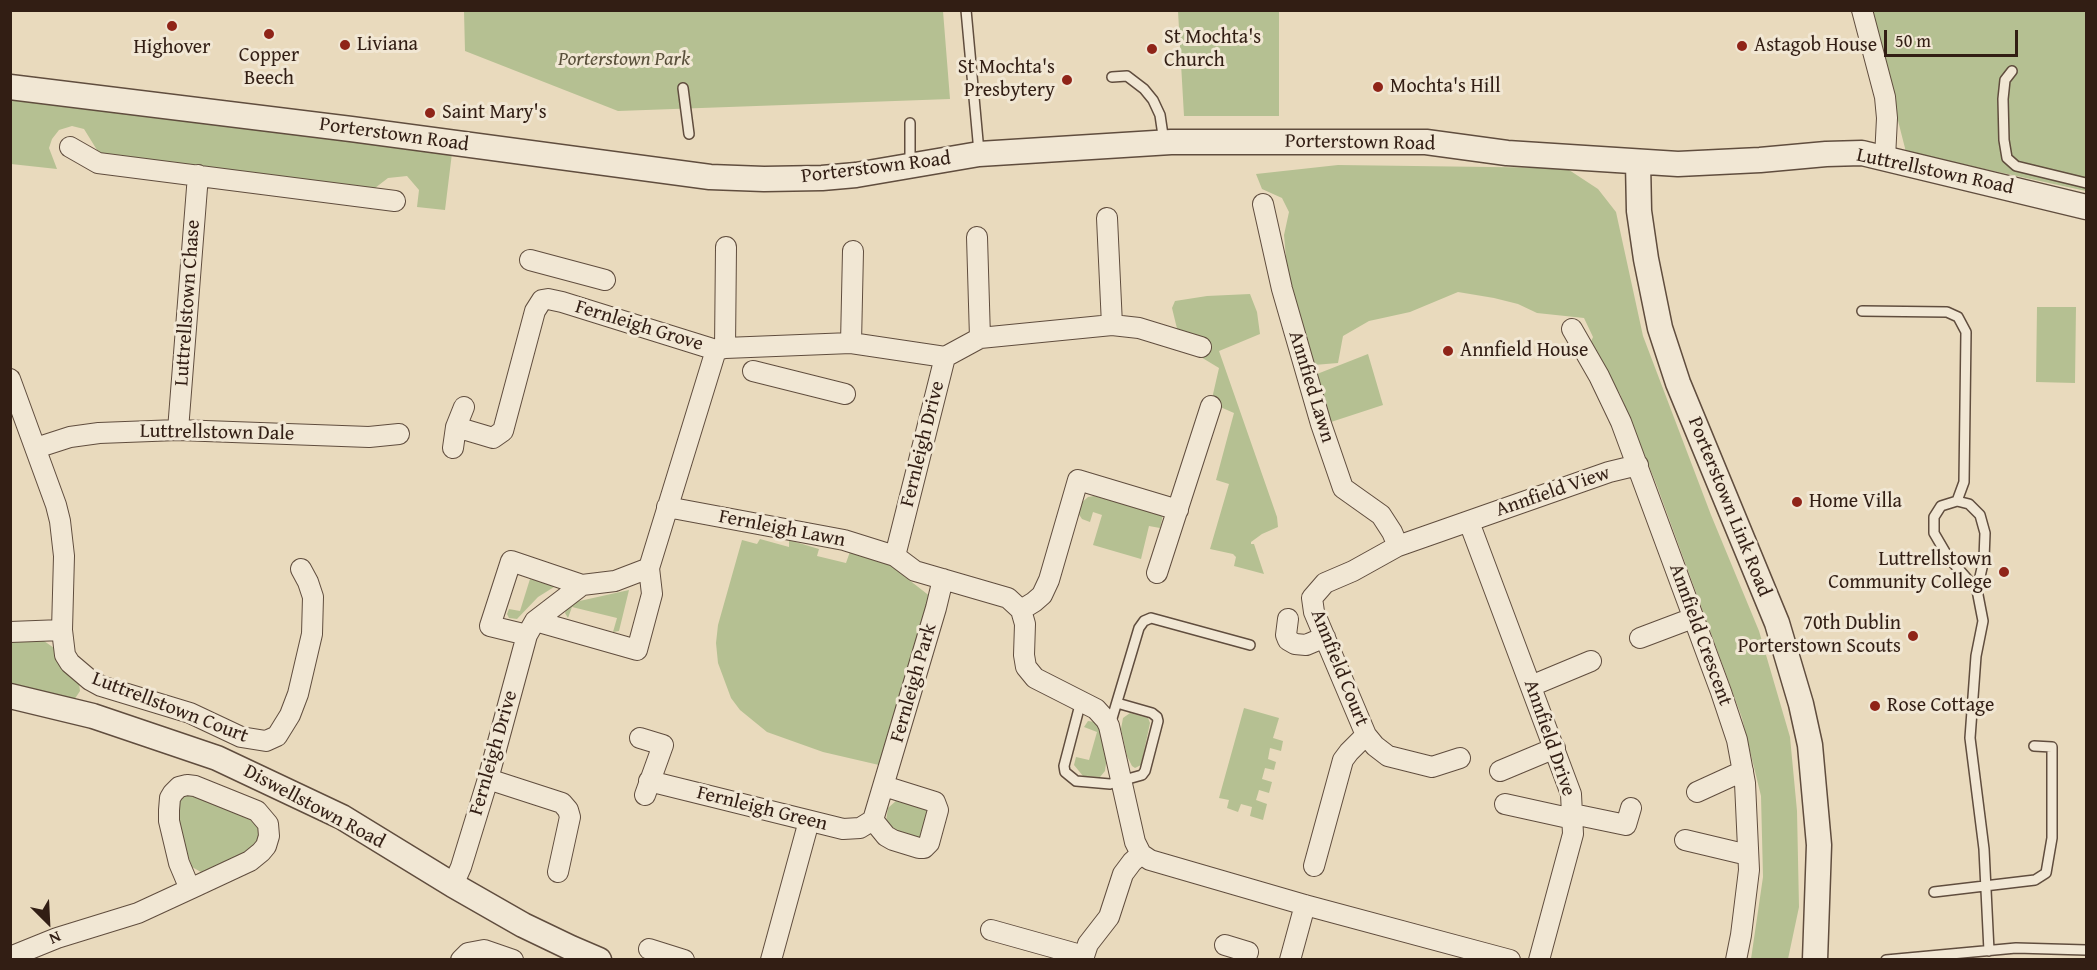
<!DOCTYPE html>
<style>
body{margin:0}
#map{position:relative;width:2097px;height:970px;overflow:hidden;background:#e9dabd;font-family:"Gentium Book Plus",serif}
canvas{display:block}
.frame{position:absolute;inset:0;border:12px solid #321e14;pointer-events:none}
.north{position:absolute;left:18px;top:892px;width:60px;height:60px;-webkit-text-stroke:4px #f1e7d4;paint-order:stroke;rotate:156deg;font-size:16px;font-weight:700;line-height:24px;text-align:center;color:#321e14}
.north::after{content:'';display:block;margin:auto;width:21px;height:27px;background:#321e14;clip-path:polygon(50% 0,100% 100%,50% 72%,0 100%)}
.scale{position:absolute;left:1884px;top:30px;width:134px;height:27px;box-sizing:border-box;border:3px solid #321e14;border-top:0;padding-left:8px;font-size:18px;line-height:21px;white-space:nowrap;color:#321e14;-webkit-text-stroke:4px #f1e7d4;paint-order:stroke}
</style>
<div id="map">
<canvas width="2097" height="970"></canvas>
<div class="frame"></div>
<div class="north">N</div>
<div class="scale">50 m</div>
</div>
<script>
const ctx = document.querySelector('canvas').getContext('2d');
ctx.lineJoin = 'round';
function fill(path, color) {
  ctx.fillStyle = color;
  ctx.fill(path, 'evenodd');
}
function toPath(rows) {
  const path = new Path2D();
  for (const r of rows) {
    path.moveTo(r[0], r[1]);
    for (let i = 2; i < r.length; i += 2) path.lineTo(r[i], r[i + 1]);
  }
  return path;
}
function trace(path, color, width, dash) {
  ctx.strokeStyle = color;
  ctx.lineWidth = width;
  ctx.lineCap = dash ? 'butt' : 'round';
  ctx.setLineDash(dash || []);
  ctx.stroke(path);
}
function label(font, color, halo, rows, align = 'center') {
  ctx.font = font + ' "Gentium Book Plus",serif';
  ctx.lineWidth = 6;
  ctx.setLineDash([]);
  ctx.textBaseline = 'middle';
  ctx.strokeStyle = halo;
  ctx.fillStyle = color;
  for (const [text, x, y, turn = 0] of rows) {
    ctx.save();
    ctx.translate(x, y);
    ctx.rotate((+turn || 0) * Math.PI / 180);
    ctx.textAlign = isNaN(turn) ? turn : align;
    if (halo) ctx.strokeText(text, 0, 0);
    ctx.fillText(text, 0, 0);
    ctx.restore();
  }
}
fill(toPath([
 [464,11,943,11,950,99,618,111,465,51],
 [1178,11,1279,11,1279,116,1184,116],
 [1870,11,2086,11,2086,191,1906,152],
 [11,95,452,153,445,210,417,207,419,190,407,176,388,178,375,188,105,155,97,150,84,129,72,126,59,130,52,139,49,148,57,169,11,164],
 [1338,165,1566,168,1598,189,1616,212,1643,336,1711,515,1759,631,1790,737,1797,811,1799,907,1788,959,1751,959,1763,877,1761,796,1742,718,1657,486,1620,394,1589,346,1593,337,1584,318,1537,313,1518,304,1494,298,1458,292,1410,312,1369,321,1343,336,1338,363,1314,365,1287,296,1287,269,1284,235,1289,212,1282,198,1262,189,1256,174],
 [1250,294,1257,312,1260,334,1219,351,1277,517,1278,527,1262,534,1251,542,1251,544,1254,544,1264,574,1234,566,1236,557,1233,554,1210,549,1229,484,1216,480,1234,413,1211,403,1219,368,1181,345,1172,308,1175,301,1207,296],
 [2037,307,2076,307,2075,383,2036,382],
 [1368,354,1383,405,1331,422,1317,374],
 [1094,496,1163,515,1160,528,1149,526,1141,559,1093,545,1102,515,1093,512,1090,522,1082,519,1078,513,1080,504,1088,497],
 [760,539,789,547,789,540,819,549,817,556,846,563,852,546,890,561,904,576,931,597,879,765,823,752,767,732,740,710,731,698,718,663,716,643,718,625,742,540,757,544],
 [530,579,552,585,554,587,538,597,517,619,509,618,507,614,509,609,520,611],
 [629,590,619,631,613,632,617,618,572,607,568,618,565,613,568,606,575,602],
 [44,641,57,650,78,676,80,691,74,700,11,686,10,642],
 [1244,708,1279,718,1273,738,1283,741,1281,751,1270,748,1268,759,1276,762,1274,770,1265,768,1262,779,1272,782,1269,793,1259,790,1256,800,1267,804,1263,820,1250,816,1252,807,1241,804,1238,812,1227,808,1229,800,1219,798],
 [1130,713,1148,718,1150,723,1141,765,1135,768,1132,766,1127,756,1121,729,1123,718],
 [1088,721,1095,722,1101,729,1107,756,1105,771,1100,777,1083,776,1074,765,1076,757,1089,760,1097,732,1084,727],
 [188,794,197,795,255,822,259,826,260,845,206,872,201,872,192,867,180,832,177,815,178,803,182,796],
 [897,800,932,809,920,840,896,833,886,821,888,808]
]), '#b5c092');
const service = toPath([
 [966,10,979,152],
 [2012,71,2005,80,2003,99,2004,140,2007,158,2016,166,2086,183],
 [1112,77,1127,76,1144,89,1153,100,1160,115,1164,142],
 [683,88,689,134],
 [910,163,910,123],
 [1862,311,1947,312,1958,317,1966,332,1964,482,1957,501],
 [1977,590,1948,557,1934,533,1934,517,1941,506,1957,501,1969,504,1980,515,1985,533,1984,559,1977,590,1983,621,1976,656,1970,738,1984,849,1989,951],
 [1081,701,1064,766,1065,772,1076,781,1110,784,1142,775,1145,771,1158,721,1157,717,1152,713,1117,703],
 [1110,725,1139,628,1144,621,1151,618,1250,645],
 [1934,892,2035,880,2046,873,2052,838,2052,747,2034,746],
 [1886,960,2016,948,2086,950]
]);
const minor = toPath([
 [1862,10,1885,97,1887,118,1885,158],
 [70,147,98,163,395,201],
 [1263,204,1282,289,1321,424,1343,488,1381,515,1392,532,1398,546],
 [1107,218,1112,325],
 [977,237,980,338],
 [530,260,605,280],
 [1572,329,1599,376,1621,422,1721,692,1737,740,1745,783,1749,870,1741,935,1736,960],
 [851,343,853,251],
 [725,348,726,247],
 [716,350,725,348,851,343,945,357],
 [945,357,980,338,1112,325,1139,328,1201,347],
 [753,371,845,394],
 [10,379,56,505,60,521,64,556,62,630,10,632],
 [456,427,493,438,503,431,535,311,542,300,548,299,562,302,716,350],
 [178,430,198,175],
 [36,448,70,437,99,433,178,430,369,437,399,434],
 [453,448,456,427,464,407],
 [667,507,844,540,895,556,915,571,1008,598,1021,610,1025,624,1024,655,1026,667,1035,678,1096,709,1106,720,1109,726,1135,842,1141,854,1150,860,1305,905,1510,960],
 [1469,522,1571,794,1573,834,1539,960],
 [895,556,945,357],
 [1157,573,1211,406],
 [1021,610,1034,602,1042,595,1049,580,1078,480,1178,510],
 [1288,619,1286,635,1288,640,1295,644,1306,645,1325,637],
 [535,621,637,650,652,594,649,568],
 [62,630,65,655,70,663,90,680,101,686,190,713,241,737,266,741,277,736,290,715,298,694,312,634,313,597,308,582,301,569],
 [527,635,490,626,511,561,582,585],
 [1640,638,1693,618],
 [1531,686,1591,661],
 [640,738,663,745,645,795],
 [1460,758,1432,767,1388,756,1375,746,1366,735,1314,612,1312,598,1325,583,1353,571,1398,546,1609,472,1638,465],
 [1500,771,1555,748],
 [488,779,562,803,568,810,570,817,558,872],
 [649,781,843,829,860,828,873,820],
 [187,785,195,786,257,811,268,824,269,836,266,846,261,852,250,861,190,889,179,863,169,821,169,810,170,798,173,793,179,787,187,785],
 [1697,792,1743,771],
 [1505,804,1573,819],
 [1573,814,1626,825,1631,808],
 [873,820,936,608,943,579],
 [873,820,886,836,893,840,919,848,924,848,929,843,938,810,935,802,884,786],
 [1685,840,1748,855],
 [1314,866,1343,760,1349,752,1366,735],
 [453,885,461,867,488,779,527,635,535,621,582,585,615,581,649,568,716,350],
 [991,930,1084,956,1088,944,1109,917,1123,874,1132,862,1141,854],
 [1225,945,1248,952,1245,960],
 [649,949,684,960],
 [10,957,57,938,138,913,190,889],
 [461,960,468,953,484,950,513,960],
 [771,960,809,821],
 [1290,960,1305,905]
]);
const tertiary = toPath([
 [10,87,351,129,710,177,764,179,822,178,856,175,979,154,1171,142,1426,142,1507,153,1678,164,1760,160,1826,154,1862,153,2086,207],
 [1638,162,1639,211,1646,259,1660,328,1678,383,1777,623,1801,704,1810,745,1819,845,1815,960],
 [10,696,93,716,217,758,342,817,453,885,523,925,571,948,599,960]
]);
trace(service, '#604d3e', 12);
trace(minor, '#604d3e', 22);
trace(tertiary, '#604d3e', 27);
trace(service, '#f1e7d4', 9);
trace(minor, '#f1e7d4', 20);
trace(tertiary, '#f1e7d4', 24);
for (const [x, y, r, color] of [
 [172,26,6,"#8f2418"],
 [269,34,6,"#8f2418"],
 [345,45,6,"#8f2418"],
 [1742,46,6,"#8f2418"],
 [1152,49,6,"#8f2418"],
 [1067,80,6,"#8f2418"],
 [1378,87,6,"#8f2418"],
 [430,113,6,"#8f2418"],
 [1448,351,6,"#8f2418"],
 [1797,502,6,"#8f2418"],
 [2004,572,6,"#8f2418"],
 [1913,636,6,"#8f2418"],
 [1875,706,6,"#8f2418"]
]) {
  const dot = new Path2D();
  dot.arc(x, y, r, 0, 2 * Math.PI);
  ctx.fillStyle = color;
  ctx.fill(dot);
  trace(dot, '#f1e7d4', 2);
}
label('20px', '#321e14', '#f1e7d4', [
 ["St Mochta's",1164,38],
 ["Church",1164,61],
 ["Liviana",357,45],
 ["Astagob House",1754,46],
 ["Highover",172,48,"center"],
 ["Copper",269,56,"center"],
 ["Beech",269,79,"center"],
 ["St Mochta's",1055,68,"right"],
 ["Presbytery",1055,91,"right"],
 ["Mochta's Hill",1390,87],
 ["Saint Mary's",442,113],
 ["Annfield House",1460,351],
 ["Home Villa",1809,502],
 ["Luttrellstown",1992,560,"right"],
 ["Community College",1992,583,"right"],
 ["70th Dublin",1901,624,"right"],
 ["Porterstown Scouts",1901,647,"right"],
 ["Rose Cottage",1887,706]
], 'left');
label('italic 20px', '#594f3a', '#f1e7d4', [
 ["Porterstown Park",624,60]
]);
label('20px', '#321e14', '#f1e7d4', [
 ["Porterstown Road",394,135,8],
 ["Porterstown Road",1360,143,1],
 ["Porterstown Road",876,168,-7],
 ["Luttrellstown Road",1935,172,12],
 ["Luttrellstown Chase",188,303,-86],
 ["Fernleigh Grove",639,326,17],
 ["Annfied Lawn",1311,387,73],
 ["Luttrellstown Dale",217,433,1],
 ["Fernleigh Drive",923,444,-76],
 ["Annfield View",1553,492,-19],
 ["Porterstown Link Road",1729,507,68],
 ["Fernleigh Lawn",782,529,11],
 ["Annfield Crescent",1700,635,70],
 ["Annfield Court",1339,668,68],
 ["Fernleigh Park",914,683,-74],
 ["Luttrellstown Court",170,708,21],
 ["Annfield Drive",1549,738,71],
 ["Fernleigh Drive",494,753,-74],
 ["Diswellstown Road",314,807,28],
 ["Fernleigh Green",762,809,14]
]);
</script>
